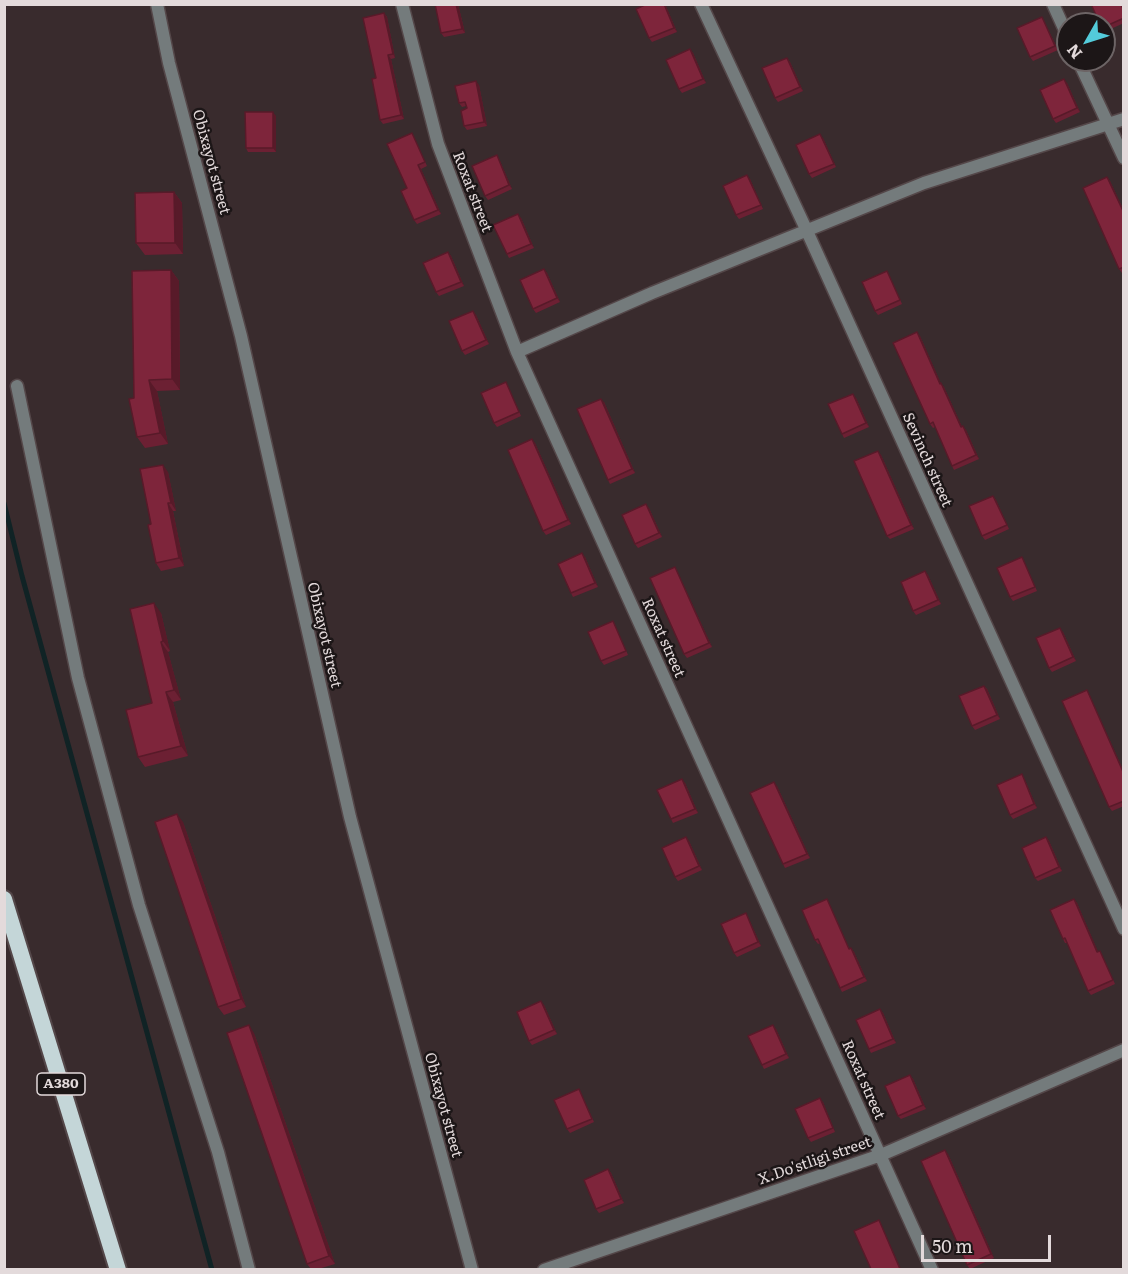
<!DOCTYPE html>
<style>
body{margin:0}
#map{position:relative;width:1128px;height:1274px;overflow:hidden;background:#392b2d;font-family:Literata,serif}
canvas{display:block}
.frame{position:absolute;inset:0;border:6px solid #e3dadb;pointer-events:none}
.north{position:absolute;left:1056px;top:12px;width:60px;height:60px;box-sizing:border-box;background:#1c1617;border:2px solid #6c6465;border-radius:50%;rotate:231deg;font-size:16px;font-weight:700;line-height:24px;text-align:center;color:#e3dadb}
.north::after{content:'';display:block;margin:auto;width:21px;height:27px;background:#53cbda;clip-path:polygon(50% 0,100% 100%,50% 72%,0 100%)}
.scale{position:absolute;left:921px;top:1235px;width:130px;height:27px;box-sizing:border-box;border:3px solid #e3dadb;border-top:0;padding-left:8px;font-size:18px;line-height:21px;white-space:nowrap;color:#e3dadb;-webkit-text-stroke:4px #1c1617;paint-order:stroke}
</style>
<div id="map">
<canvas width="1128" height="1274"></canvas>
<div class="frame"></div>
<div class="north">N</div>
<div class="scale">50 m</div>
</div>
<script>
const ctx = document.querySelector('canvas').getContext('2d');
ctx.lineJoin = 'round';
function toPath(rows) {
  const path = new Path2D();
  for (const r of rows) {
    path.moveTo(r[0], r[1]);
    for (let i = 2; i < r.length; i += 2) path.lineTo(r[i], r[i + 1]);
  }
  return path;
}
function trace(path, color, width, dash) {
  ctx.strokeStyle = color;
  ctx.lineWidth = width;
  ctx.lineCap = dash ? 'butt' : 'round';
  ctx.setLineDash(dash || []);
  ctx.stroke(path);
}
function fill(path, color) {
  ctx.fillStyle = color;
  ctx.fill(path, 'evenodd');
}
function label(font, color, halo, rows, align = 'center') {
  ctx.font = font + ' Literata,serif';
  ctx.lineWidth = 5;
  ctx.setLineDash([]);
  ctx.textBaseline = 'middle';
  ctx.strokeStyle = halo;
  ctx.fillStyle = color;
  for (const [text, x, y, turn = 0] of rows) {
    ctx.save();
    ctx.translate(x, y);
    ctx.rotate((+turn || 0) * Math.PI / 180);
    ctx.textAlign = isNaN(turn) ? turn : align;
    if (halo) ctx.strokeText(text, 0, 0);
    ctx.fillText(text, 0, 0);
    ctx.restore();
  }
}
trace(toPath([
 [4,503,22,576,212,1270]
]), '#102325', 5);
const minor = toPath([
 [157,4,169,63,241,336,350,817,472,1270],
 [402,4,438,144,517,352,932,1270],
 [701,4,806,229,1124,929],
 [1053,4,1068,37],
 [1078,60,1124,158],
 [517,352,652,293,924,183,1124,119],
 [17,386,78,678,139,905,218,1152,249,1270],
 [544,1270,881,1155,1124,1050]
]);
const trunk = toPath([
 [4,899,118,1270]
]);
trace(minor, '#544749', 15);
trace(trunk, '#544749', 20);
trace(minor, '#747b7c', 12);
trace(trunk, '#c4d6d8', 16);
fill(toPath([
 [458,4,465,33,444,37,441,33],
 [665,4,677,32,652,42,649,38],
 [1091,4,1122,4,1124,9,1124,23,1104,32,1104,24],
 [384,13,387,17,395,58,391,59,404,119,383,124,380,120,376,78],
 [1044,21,1058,50,1033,61,1030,57],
 [690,49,693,53,706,83,682,93,679,89],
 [787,58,790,62,803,91,778,102,775,98],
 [1067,83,1080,112,1056,123,1053,119],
 [479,85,487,126,467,130,464,126,467,108,466,106,462,107,459,103],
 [276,116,276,152,248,152,246,148],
 [412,133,414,137,427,166,421,169,441,214,417,224,414,220],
 [823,138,836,167,812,178,809,174],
 [497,155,499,159,512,189,488,200,485,196],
 [1107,177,1110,181,1124,211,1124,272,1122,273,1119,269],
 [750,179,763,209,739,219,736,215],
 [174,192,182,203,183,254,145,255,136,243],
 [521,218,534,248,509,258,507,254],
 [448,252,451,256,464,286,439,296,436,292],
 [544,269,547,273,560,302,536,313,533,309],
 [171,270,179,281,180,390,157,391,168,444,145,448,137,437],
 [889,275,902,304,878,315,875,311],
 [476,315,489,344,465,355,462,351],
 [920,336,941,384,944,387,962,427,966,430,979,459,954,470,952,466,935,427,933,428,930,424],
 [508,386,521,416,497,427,494,423],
 [856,398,869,427,844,438,842,434],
 [604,402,635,473,610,484,608,480],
 [535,443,571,524,546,535,543,531],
 [881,455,914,529,890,539,887,536],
 [168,472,176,511,173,511,184,566,161,571,156,563,151,524],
 [993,496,996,500,1009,529,985,540,982,536],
 [649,508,662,537,638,548,635,544],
 [585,557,598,587,573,597,571,593],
 [1024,561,1037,591,1013,601,1010,597],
 [677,571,712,647,687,658,684,654],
 [925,571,928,575,941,604,916,615,913,611],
 [161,613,170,651,168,652,181,700,173,702,188,756,145,767,138,757,152,703],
 [615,625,628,655,604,665,601,661],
 [1063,632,1076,661,1052,672,1049,668],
 [984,686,987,689,1000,719,975,730,972,726],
 [1089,694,1124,772,1124,806,1112,811,1109,807],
 [1022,774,1024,778,1037,808,1013,819,1010,815],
 [685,783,698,813,673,823,671,819],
 [777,786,810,858,785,868,783,864],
 [183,822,246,1007,224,1015,218,1007],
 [1046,837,1049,841,1062,871,1038,881,1035,878],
 [689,841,702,870,678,881,675,877],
 [827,899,829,903,849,948,851,948,854,952,867,981,842,992,840,988,820,943,818,944,815,940],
 [1074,899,1077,903,1098,952,1100,951,1102,955,1115,984,1091,995,1088,991,1067,943,1065,943,1063,939],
 [746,913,748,917,761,946,737,957,734,953],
 [544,1005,557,1034,532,1045,529,1041],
 [880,1009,883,1013,896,1043,871,1053,869,1049],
 [776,1029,789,1058,764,1069,762,1065],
 [254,1033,335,1264,318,1269,311,1269,307,1264],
 [910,1075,913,1079,926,1109,901,1119,898,1116],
 [581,1093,594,1122,570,1133,567,1129],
 [823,1102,835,1132,811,1142,808,1138],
 [948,1154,994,1258,970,1269,967,1265],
 [608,1169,611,1173,624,1203,599,1213,596,1209]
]), '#6c2033');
fill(toPath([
 [456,4,458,4,465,33,462,29],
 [664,4,665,4,677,32,674,28],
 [384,13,387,17,395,58,393,54],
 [1042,17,1044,21,1058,50,1055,46],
 [690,49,693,53,706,83,703,79],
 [388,55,391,59,404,119,401,115],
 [787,58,790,62,803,91,800,87],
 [1064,79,1067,83,1080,112,1077,108],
 [476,81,479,85,487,126,484,122],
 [273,112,276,116,276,152,273,148],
 [820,134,823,138,836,167,834,164],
 [497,155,499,159,512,189,509,185],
 [418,165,421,169,441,214,438,210],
 [747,175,750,179,763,209,761,205],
 [1107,177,1110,181,1124,211,1124,213],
 [174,192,182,203,183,254,175,243],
 [518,214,521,218,534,248,531,244],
 [448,252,451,256,464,286,461,282],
 [544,269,547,273,560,302,557,298],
 [171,270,179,281,180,390,172,379],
 [473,311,476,315,489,344,486,340],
 [917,332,920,336,943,388,940,384],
 [149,380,157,391,168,444,160,433],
 [941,383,944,387,964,431,961,427],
 [853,394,856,398,869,427,866,423],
 [601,399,604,402,635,473,632,469],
 [963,426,966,430,979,459,976,455],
 [532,439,535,443,571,524,568,520],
 [878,451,881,455,914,529,911,525],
 [163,465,168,472,176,511,171,503],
 [993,496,996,500,1009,529,1007,525],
 [168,503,173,511,184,566,179,558],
 [646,504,649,508,662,537,659,533],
 [582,553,585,557,598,587,595,583],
 [675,567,677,571,712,647,709,643],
 [925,571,928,575,941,604,938,600],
 [154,603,161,613,170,651,163,641],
 [1060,628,1063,632,1076,661,1073,657],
 [161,642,168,652,181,700,174,690],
 [984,686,987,689,1000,719,997,715],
 [1087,690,1089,694,1124,772,1124,774],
 [166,692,173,702,188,756,181,746],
 [1022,774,1024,778,1037,808,1034,804],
 [682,779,685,783,698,813,695,809],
 [774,782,777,786,810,858,807,854],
 [177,814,183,822,246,1007,241,999],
 [686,837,689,841,702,870,699,866],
 [1046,837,1049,841,1062,871,1059,867],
 [1074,899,1077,903,1100,956,1097,952],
 [746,913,748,917,761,946,758,942],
 [851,948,854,952,867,981,864,977],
 [541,1001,544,1005,557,1034,554,1030],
 [880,1009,883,1013,896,1043,893,1039],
 [249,1025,254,1033,335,1264,329,1256],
 [773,1025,776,1029,789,1058,786,1054],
 [910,1075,913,1079,926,1109,923,1105],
 [820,1098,823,1102,835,1132,833,1128],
 [945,1150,948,1154,994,1258,991,1254],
 [608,1169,611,1173,624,1203,621,1199],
 [879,1220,881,1224,901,1269,900,1269]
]), '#581a29');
const building = toPath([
 [435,4,456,4,462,29,441,33,435,4],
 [647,4,664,4,674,28,649,38,636,9,647,4],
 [1091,4,1121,4,1124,11,1124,18,1104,27,1104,24,1100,24,1091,4],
 [384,13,393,54,388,55,401,115,380,120,372,79,376,78,363,18,384,13],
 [1042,17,1055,46,1030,57,1017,28,1042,17],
 [690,49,703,79,679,89,666,60,690,49],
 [787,58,800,87,775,98,762,68,787,58],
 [1064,79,1077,108,1053,119,1040,90,1064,79],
 [476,81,484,122,464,126,461,111,467,108,465,102,459,103,455,86,476,81],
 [245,112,273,112,273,148,246,148,245,112],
 [412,133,425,162,418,165,438,210,414,220,401,191,407,188,387,144,412,133],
 [820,134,834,164,809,174,796,145,820,134],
 [497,155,509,185,485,196,472,166,497,155],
 [747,175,761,205,736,215,723,186,747,175],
 [1107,177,1124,213,1124,267,1119,269,1083,188,1107,177],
 [174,192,175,243,136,243,135,193,174,192],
 [518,214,531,244,507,254,493,225,518,214],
 [448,252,461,282,436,292,423,263,448,252],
 [544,269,557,298,533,309,520,280,544,269],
 [171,270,172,379,149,380,160,433,137,437,129,399,134,398,132,271,171,270],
 [887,271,900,300,875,311,862,282,887,271],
 [473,311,486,340,462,351,449,321,473,311],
 [917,332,940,384,941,383,961,427,963,426,976,455,952,466,933,422,930,424,893,343,917,332],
 [506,382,519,412,494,423,481,393,506,382],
 [853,394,866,423,842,434,828,404,853,394],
 [601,399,632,469,608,480,577,409,601,399],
 [532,439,568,520,543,531,508,450,532,439],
 [878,451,911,525,887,536,854,461,878,451],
 [163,465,171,503,168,503,179,558,156,563,148,525,151,524,140,469,163,465],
 [993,496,1007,525,982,536,969,506,993,496],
 [646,504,659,533,635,544,622,515,646,504],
 [582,553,595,583,571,593,558,564,582,553],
 [1022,557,1035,587,1010,597,997,568,1022,557],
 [675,567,709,643,684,654,650,578,675,567],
 [925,571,938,600,913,611,901,582,925,571],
 [154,603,163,641,161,642,174,690,166,692,181,746,138,757,126,710,152,703,130,609,154,603],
 [613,621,626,651,601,661,588,632,613,621],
 [1060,628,1073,657,1049,668,1036,638,1060,628],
 [984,686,997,715,972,726,959,696,984,686],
 [1087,690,1124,774,1124,801,1109,807,1062,701,1087,690],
 [1022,774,1034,804,1010,815,997,785,1022,774],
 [682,779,695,809,671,819,657,790,682,779],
 [774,782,807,854,783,864,750,793,774,782],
 [177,814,241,999,218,1007,155,822,177,814],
 [686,837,699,866,675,877,662,848,686,837],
 [1046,837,1059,867,1035,878,1022,848,1046,837],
 [827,899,849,949,851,948,864,977,840,988,818,939,815,940,802,910,827,899],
 [1074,899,1097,952,1100,951,1113,980,1088,991,1065,938,1063,939,1050,910,1074,899],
 [746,913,758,942,734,953,721,924,746,913],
 [541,1001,554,1030,529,1041,517,1012,541,1001],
 [880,1009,893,1039,869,1049,856,1020,880,1009],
 [249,1025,329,1256,307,1264,227,1033,249,1025],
 [773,1025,786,1054,762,1065,748,1036,773,1025],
 [910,1075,923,1105,898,1116,885,1086,910,1075],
 [579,1089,592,1119,567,1129,554,1100,579,1089],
 [820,1098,833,1128,808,1138,795,1109,820,1098],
 [945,1150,991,1254,967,1265,921,1161,945,1150],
 [608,1169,621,1199,596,1209,584,1180,608,1169],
 [879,1220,900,1269,871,1269,854,1231,879,1220]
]);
fill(building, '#7e253b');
trace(building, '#581a29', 1.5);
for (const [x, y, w] of [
 [61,1084,48]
]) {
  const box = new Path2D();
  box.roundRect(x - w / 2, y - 11, w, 22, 4.5);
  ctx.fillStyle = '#1c1617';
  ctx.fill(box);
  trace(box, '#e3dadb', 1.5);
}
label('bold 14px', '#e3dadb', null, [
 ["A380",61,1084]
]);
label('15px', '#e3dadb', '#1c1617', [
 ["Obixayot street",211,162,75],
 ["Roxat street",472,192,69],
 ["Sevinch street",927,460,66],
 ["Obixayot street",324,635,77],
 ["Roxat street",663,638,66],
 ["Roxat street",863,1080,66],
 ["Obixayot street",443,1105,75],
 ["X.Do'stligi street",815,1161,-19]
]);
</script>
